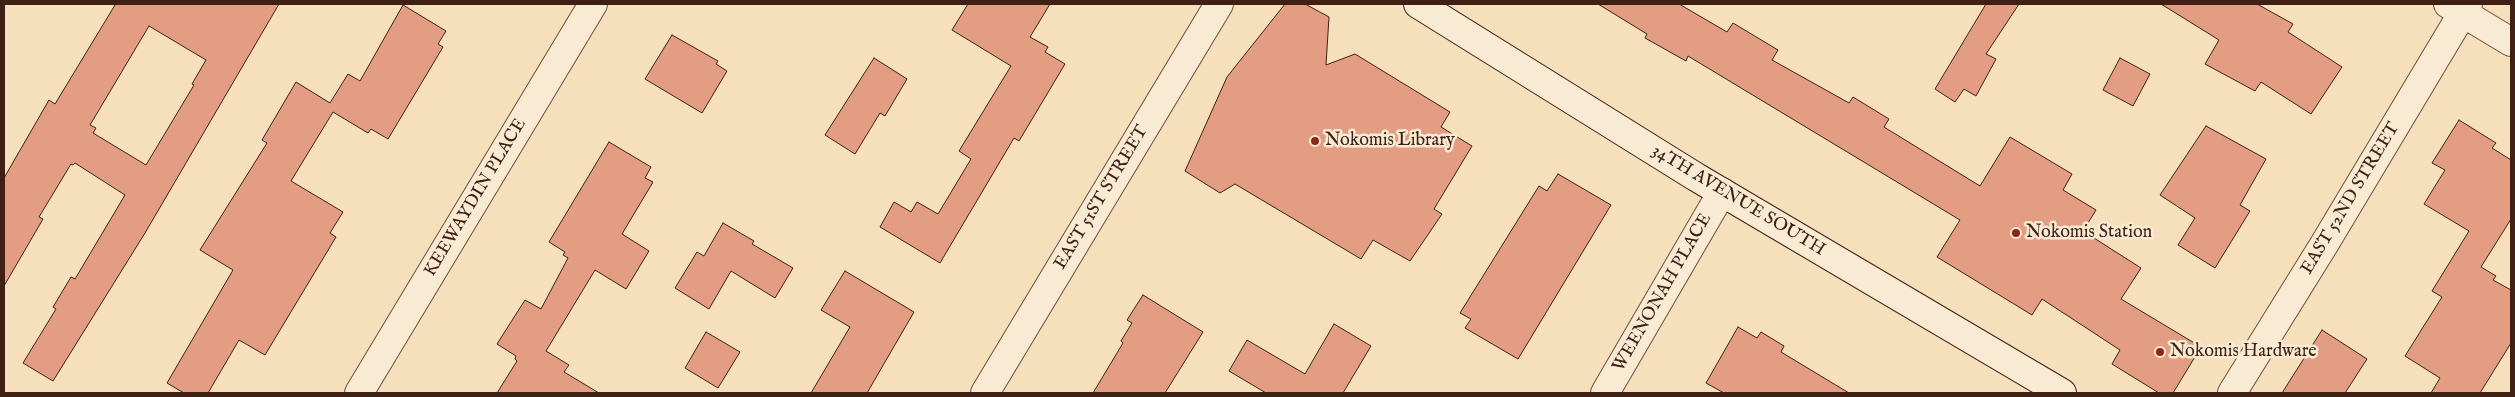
<!DOCTYPE html>
<style>
body{margin:0}
#map{position:relative;width:2515px;height:397px;overflow:hidden;background:#f6dfbb;font-family:"IM FELL English",serif}
canvas{display:block}
.frame{position:absolute;inset:0;border:5px solid #402014;pointer-events:none}
</style>
<div id="map">
<canvas width="2515" height="397"></canvas>
<div class="frame"></div>
</div>
<script>
const ctx = document.querySelector('canvas').getContext('2d');
ctx.lineJoin = 'round';
function fill(path, color) {
  ctx.fillStyle = color;
  ctx.fill(path, 'evenodd');
}
function toPath(rows) {
  const path = new Path2D();
  for (const r of rows) {
    path.moveTo(r[0], r[1]);
    for (let i = 2; i < r.length; i += 2) path.lineTo(r[i], r[i + 1]);
  }
  return path;
}
function trace(path, color, width, dash) {
  ctx.strokeStyle = color;
  ctx.lineWidth = width;
  ctx.lineCap = dash ? 'butt' : 'round';
  ctx.setLineDash(dash || []);
  ctx.stroke(path);
}
function label(font, color, halo, rows, align = 'center') {
  ctx.font = font + ' "IM FELL English",serif';
  ctx.lineWidth = 5;
  ctx.setLineDash([]);
  ctx.textBaseline = 'middle';
  ctx.strokeStyle = halo;
  ctx.fillStyle = color;
  for (const [text, x, y, turn = 0] of rows) {
    ctx.save();
    ctx.translate(x, y);
    ctx.rotate((+turn || 0) * Math.PI / 180);
    ctx.textAlign = isNaN(turn) ? turn : align;
    if (halo) ctx.strokeText(text, 0, 0);
    ctx.fillText(text, 0, 0);
    ctx.restore();
  }
}
const building = toPath([
 [113,4,279,4,145,233,53,381,23,363,56,309,53,307,71,277,75,279,125,195,75,163,73,165,71,164,39,217,43,219,4,286,4,178,49,100,55,104,115,5,113,4],
 [149,26,206,60,192,84,194,85,146,165,93,133,96,128,90,125,149,26],
 [968,4,1050,4,1030,37,1048,47,1045,52,1065,64,1019,141,1014,138,940,263,880,227,894,202,911,212,917,202,938,214,971,159,959,151,1011,66,952,30,968,4],
 [1285,4,1305,4,1329,17,1326,65,1355,54,1450,112,1441,127,1472,146,1434,209,1442,214,1410,261,1373,240,1361,259,1235,184,1220,193,1185,171,1227,77,1285,4],
 [1598,4,1679,4,1727,32,1733,23,1778,50,1772,60,1849,103,1853,97,1889,119,1884,127,1980,186,2010,137,2072,174,2063,190,2096,210,2083,231,2141,268,2121,299,2201,347,2173,393,2159,393,2112,364,2120,350,2042,299,2032,315,1937,257,1960,220,1688,56,1686,61,1645,38,1647,34,1598,4],
 [1986,4,2019,4,1986,54,1996,59,1976,96,1964,89,1955,102,1935,89,1986,4],
 [2161,4,2257,4,2293,24,2288,32,2342,67,2311,114,2261,82,2255,91,2205,64,2219,40,2161,4],
 [403,5,446,31,438,44,443,47,388,139,371,129,368,133,333,112,291,181,343,212,330,233,336,237,265,355,239,340,208,393,184,393,167,383,233,270,200,250,267,143,262,140,296,82,330,103,348,74,360,81,403,5],
 [672,35,718,61,716,64,727,71,702,113,645,79,672,35],
 [874,58,907,79,885,116,880,113,855,154,825,135,874,58],
 [2120,58,2150,74,2133,106,2103,90,2120,58],
 [2459,120,2496,143,2492,148,2511,160,2511,219,2481,267,2496,276,2493,280,2511,290,2511,343,2480,393,2431,393,2440,378,2405,356,2442,297,2432,291,2469,231,2424,204,2445,170,2432,163,2459,120],
 [2206,126,2266,159,2240,205,2250,211,2215,268,2178,245,2195,218,2160,195,2206,126],
 [609,142,651,167,645,178,653,182,622,234,649,251,626,289,595,270,546,351,569,365,564,372,599,393,497,393,517,361,515,359,516,356,497,344,525,300,541,309,568,258,563,255,565,252,549,242,609,142],
 [1558,174,1611,205,1518,359,1465,328,1471,319,1460,313,1539,186,1547,191,1558,174],
 [723,223,754,241,752,244,793,268,775,298,731,271,709,309,675,288,697,252,704,256,723,223],
 [845,271,914,312,867,393,811,393,850,327,821,310,845,271],
 [1143,295,1203,332,1165,393,1093,393,1123,343,1121,341,1132,323,1127,320,1143,295],
 [1334,324,1371,346,1343,393,1266,393,1229,371,1247,340,1305,374,1334,324],
 [1738,327,1757,338,1761,332,1784,346,1781,352,1849,393,1724,393,1706,383,1738,327],
 [2322,330,2367,359,2345,393,2282,393,2322,330],
 [706,332,740,352,718,388,685,368,706,332]
]);
fill(building, '#e39d83');
trace(building, '#402014', 1);
const street = toPath([
 [2448,4,2511,42],
 [359,393,593,4],
 [985,393,1219,4],
 [1605,393,1722,192],
 [2232,393,2325,243,2468,4]
]);
const secondary = toPath([
 [1418,4,1696,177,2062,393]
]);
trace(street, '#6e503e', 30);
trace(secondary, '#402014', 30);
trace(street, '#f9ead3', 28);
trace(secondary, '#f9ead3', 28);
for (const [x, y, r, color] of [
 [1315,141,5,"#8f2418"],
 [2016,233,5,"#8f2418"],
 [2160,352,5,"#8f2418"]
]) {
  const dot = new Path2D();
  dot.arc(x, y, r, 0, 2 * Math.PI);
  ctx.fillStyle = color;
  ctx.fill(dot);
  trace(dot, '#f9ead3', 2);
}
label('18px', '#402014', '#f9ead3', [
 ["Nokomis Library",1325,141],
 ["Nokomis Station",2026,233],
 ["Nokomis Hardware",2170,352]
], 'left');
label('18px', '#402014', '#f9ead3', [
 ["KEEWAYDIN PLACE",476,198,-59],
 ["EAST 51ST STREET",1102,198,-59],
 ["EAST 52ND STREET",2351,199,-59],
 ["34TH AVENUE SOUTH",1738,201,31],
 ["WEENONAH PLACE",1663,293,-60]
]);
</script>
